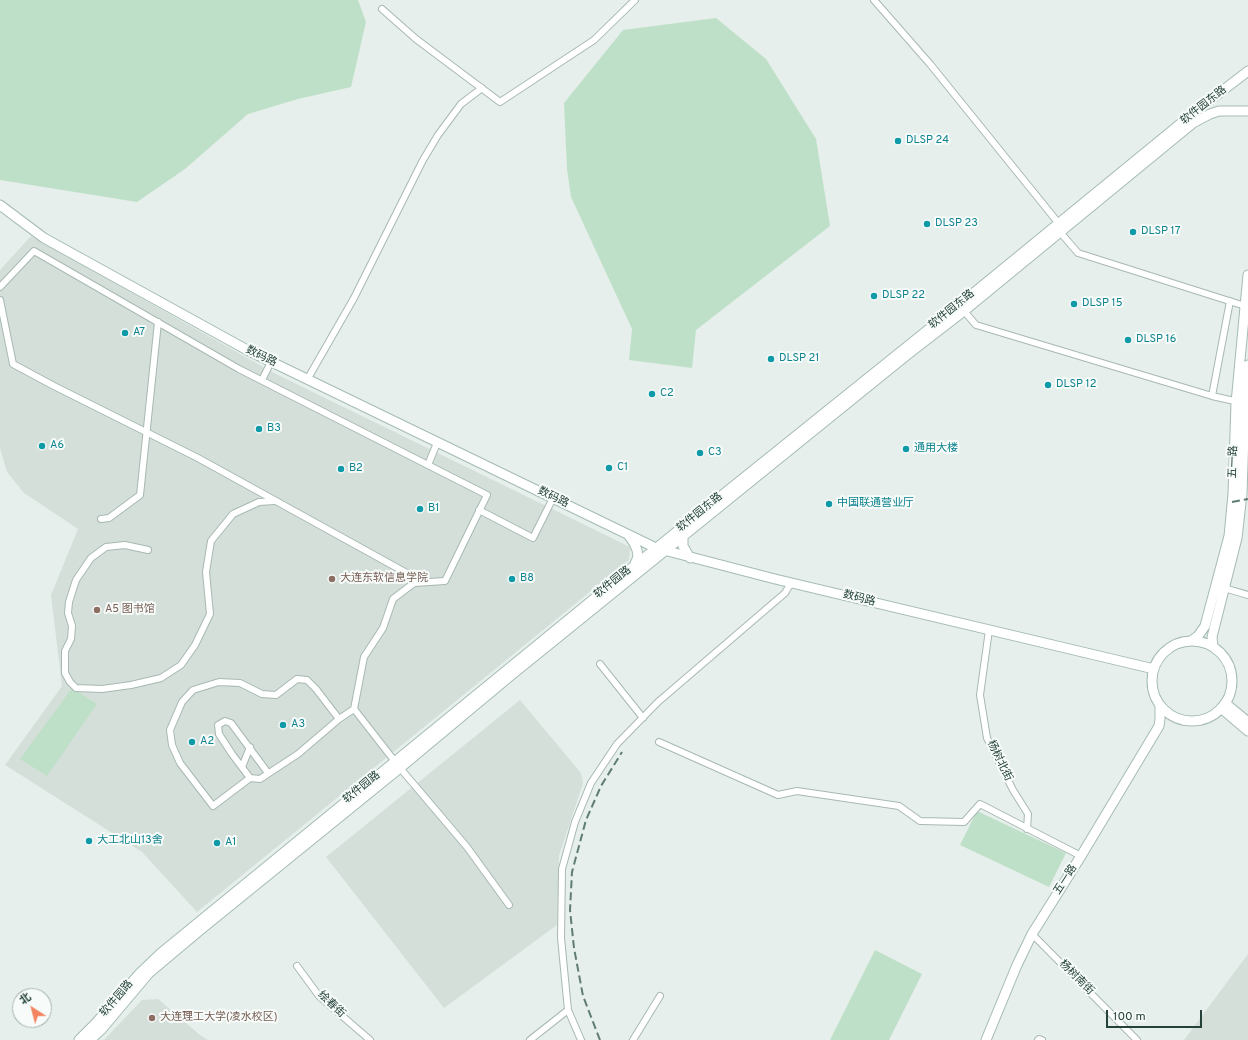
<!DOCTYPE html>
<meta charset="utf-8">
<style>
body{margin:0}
#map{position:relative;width:1248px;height:1040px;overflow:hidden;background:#e6efeb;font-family:Overpass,"Noto Sans SC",sans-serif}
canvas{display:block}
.north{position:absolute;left:12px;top:988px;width:40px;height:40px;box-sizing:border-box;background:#f7fbf9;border:1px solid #a3b1ad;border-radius:50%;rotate:324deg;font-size:11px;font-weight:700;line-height:16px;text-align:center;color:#24423a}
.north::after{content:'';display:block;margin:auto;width:14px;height:18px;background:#f4845f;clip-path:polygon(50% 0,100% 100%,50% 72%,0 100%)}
.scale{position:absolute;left:1106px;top:1010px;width:96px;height:18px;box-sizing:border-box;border:2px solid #24423a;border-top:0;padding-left:5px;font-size:12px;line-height:14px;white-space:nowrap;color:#24423a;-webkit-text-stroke:3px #f7fbf9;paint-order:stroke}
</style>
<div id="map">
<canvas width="1248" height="1040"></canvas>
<div class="north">北</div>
<div class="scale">100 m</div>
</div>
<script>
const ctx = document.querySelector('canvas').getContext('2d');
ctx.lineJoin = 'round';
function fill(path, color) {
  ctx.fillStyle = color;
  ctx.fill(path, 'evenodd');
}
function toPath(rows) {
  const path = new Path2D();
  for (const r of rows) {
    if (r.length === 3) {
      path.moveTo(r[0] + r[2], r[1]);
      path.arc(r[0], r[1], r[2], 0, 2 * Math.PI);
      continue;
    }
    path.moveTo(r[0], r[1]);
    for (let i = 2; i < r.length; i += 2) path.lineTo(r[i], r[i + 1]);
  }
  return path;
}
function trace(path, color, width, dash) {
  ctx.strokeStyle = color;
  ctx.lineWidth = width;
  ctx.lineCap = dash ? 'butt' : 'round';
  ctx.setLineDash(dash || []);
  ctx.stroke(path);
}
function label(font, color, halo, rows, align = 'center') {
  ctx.font = font + ' Overpass,"Noto Sans SC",sans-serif';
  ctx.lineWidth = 4;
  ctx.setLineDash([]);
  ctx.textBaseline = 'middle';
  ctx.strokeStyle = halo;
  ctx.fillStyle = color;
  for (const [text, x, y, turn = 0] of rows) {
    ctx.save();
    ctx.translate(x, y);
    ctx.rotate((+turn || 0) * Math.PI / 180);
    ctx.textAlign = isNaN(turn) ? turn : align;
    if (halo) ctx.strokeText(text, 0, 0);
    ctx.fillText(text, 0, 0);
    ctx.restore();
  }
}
fill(toPath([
 [31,236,274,373,630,547,630,551,629,560,197,912,142,852,5,765,62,686,51,595,78,529,24,493,7,472,0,448,0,270],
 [520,700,581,773,583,783,559,856,557,925,444,1008,326,857],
 [1248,954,1248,1040,1184,1040],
 [158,999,200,1035,208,1040,104,1040,142,1000]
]), '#d4dfda');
fill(toPath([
 [0,0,358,0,366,22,351,87,298,99,248,114,185,169,137,202,0,180],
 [716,18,766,59,816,139,830,226,696,330,692,368,629,360,632,329,571,197,567,169,564,103,623,30],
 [72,688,97,704,47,776,20,759],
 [977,811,1066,853,1049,887,960,845],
 [875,950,922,974,889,1040,830,1040]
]), '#bfe0c8');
const street = toPath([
 [874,0,930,64,1060,225],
 [382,9,416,39,500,102,594,40,635,0],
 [1060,232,1078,253,1245,306,1248,308],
 [0,287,34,251,239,369,487,495,445,581,414,583,412,576,198,458,54,386,13,364,0,300],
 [964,311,976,325,1212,396,1239,402],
 [262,380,271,362],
 [307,380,354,298,423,160,438,135,461,104,482,88],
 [1212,396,1230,301],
 [428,465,437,443],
 [479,510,533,538,553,498],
 [101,519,109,518,140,495,158,322],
 [148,550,125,545,106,547,91,558,76,580,69,602,68,613,72,626,71,639,65,651,65,673,70,682,76,688,102,689,131,685,161,678,181,665,195,645,210,614,206,572,211,541,233,514,259,502,274,501],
 [414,583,393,599,383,628,364,657,354,709,400,768,467,847,509,905],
 [1224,588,1248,595],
 [989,630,980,695,987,738,1013,790,1028,814,1027,829],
 [600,664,643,718],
 [339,719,316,689,307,680,297,679,276,695,262,694,240,683,219,682,193,690,182,702,170,730,172,745,180,763,213,806,250,778,260,779,298,754,339,719,354,709],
 [659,742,778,795,797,791,899,806,920,821,964,822,980,804,1081,856],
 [242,767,250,747],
 [250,778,232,754,219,734,218,725,225,721,231,723,268,773],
 [1032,934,1137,1040],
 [297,966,319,996,370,1040],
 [530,1040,568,1010],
 [581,1040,568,1010,561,938,562,869,575,822,591,783,617,744,658,702,785,593,791,583],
 [633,1040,660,996],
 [1038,1040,1039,1039,1042,1040]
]);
const secondary = toPath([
 [0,205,44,238,249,351,656,548,775,579,1154,669],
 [629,536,634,543,637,550,638,557,634,566],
 [683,538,683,546,690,558],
 [1191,641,1198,636,1205,626,1229,536,1233,494,1236,403,1248,275],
 [1192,681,40],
 [1213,647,1212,637,1237,538,1242,494,1245,404,1248,365],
 [1225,703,1248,722],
 [1221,708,1248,731],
 [79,1040,95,1024,140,973,161,953,634,566,965,300,1196,111,1248,71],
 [90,1040,101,1030,149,973,199,931,400,768,509,677,907,355,964,311,1193,123,1210,114,1219,111,1248,111],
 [986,1040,1017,965,1032,934,1081,856,1159,726,1160,719,1160,705]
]);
trace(street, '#a8b8b2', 8);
trace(secondary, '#a4bbb3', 11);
trace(street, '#fff', 6);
trace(secondary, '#fff', 9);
trace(toPath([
 [1232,502,1248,499],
 [600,1040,583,996,574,948,570,910,572,872,586,820,601,786,622,752]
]), '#5f7d75', 2, [8, 4]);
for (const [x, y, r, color] of [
 [898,141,4,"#0f9aa8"],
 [927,224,4,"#0f9aa8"],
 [1133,232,4,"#0f9aa8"],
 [874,296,4,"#0f9aa8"],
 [1074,304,4,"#0f9aa8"],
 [125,333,4,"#0f9aa8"],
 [1128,340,4,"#0f9aa8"],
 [771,359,4,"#0f9aa8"],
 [1048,385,4,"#0f9aa8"],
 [652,394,4,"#0f9aa8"],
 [259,429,4,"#0f9aa8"],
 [42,446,4,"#0f9aa8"],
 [906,449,4,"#0f9aa8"],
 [700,453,4,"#0f9aa8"],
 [609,468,4,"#0f9aa8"],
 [341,469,4,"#0f9aa8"],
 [829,504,4,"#0f9aa8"],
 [420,509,4,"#0f9aa8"],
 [332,579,4,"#8d6e63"],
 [512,579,4,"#0f9aa8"],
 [97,610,4,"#8d6e63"],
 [283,725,4,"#0f9aa8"],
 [192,742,4,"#0f9aa8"],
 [89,841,4,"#0f9aa8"],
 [217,843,4,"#0f9aa8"],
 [152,1018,4,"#8d6e63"]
]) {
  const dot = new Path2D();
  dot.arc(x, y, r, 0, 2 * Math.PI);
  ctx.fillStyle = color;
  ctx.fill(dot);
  trace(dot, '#f7fbf9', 1.5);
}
label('11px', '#24423a', '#f7fbf9', [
 ["软件园东路",1204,106,-38],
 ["软件园东路",952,310,-39],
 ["数码路",261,357,26],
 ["五一路",1234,462,-88],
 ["数码路",553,498,26],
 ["软件园东路",700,513,-39],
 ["软件园路",613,583,-39],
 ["数码路",859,599,14],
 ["杨树北街",999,761,64],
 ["软件园路",362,788,-39],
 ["五一路",1066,880,-57],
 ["杨树南街",1076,978,45],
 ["软件园路",117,999,-49],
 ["绘春街",331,1005,43]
]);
label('11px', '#0d838f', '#f7fbf9', [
 ["DLSP 24",906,141],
 ["DLSP 23",935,224],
 ["DLSP 17",1141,232],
 ["DLSP 22",882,296],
 ["DLSP 15",1082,304],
 ["A7",133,333],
 ["DLSP 16",1136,340],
 ["DLSP 21",779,359],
 ["DLSP 12",1056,385],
 ["C2",660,394],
 ["B3",267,429],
 ["A6",50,446],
 ["通用大楼",914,449],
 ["C3",708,453],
 ["C1",617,468],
 ["B2",349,469],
 ["中国联通营业厅",837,504],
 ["B1",428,509],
 ["B8",520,579],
 ["A3",291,725],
 ["A2",200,742],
 ["大工北山13舍",97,841],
 ["A1",225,843]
], 'left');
label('11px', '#785e54', '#f7fbf9', [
 ["大连东软信息学院",340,579],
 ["A5 图书馆",105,610],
 ["大连理工大学(凌水校区)",160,1018]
], 'left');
</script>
